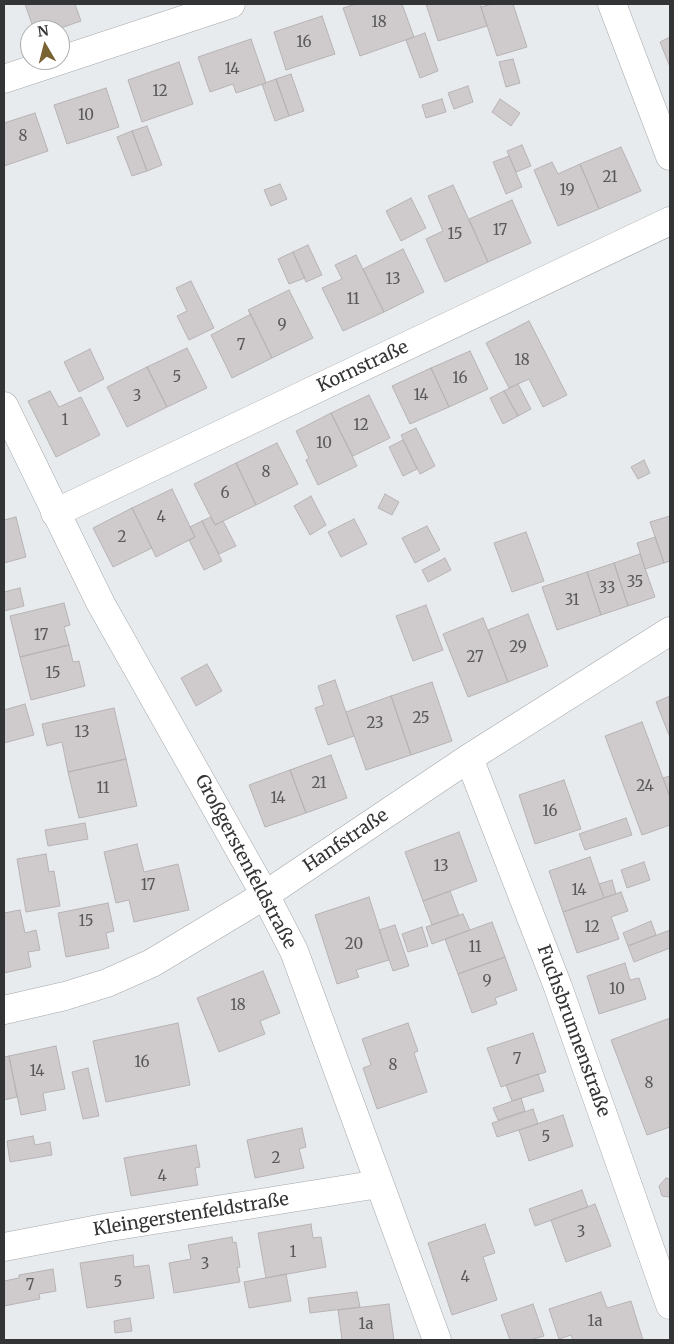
<!DOCTYPE html>
<meta charset="utf-8">
<style>
body{margin:0}
#map{position:relative;width:674px;height:1344px;overflow:hidden;background:#e8ebee;font-family:Merriweather,serif}
canvas{display:block}
.frame{position:absolute;inset:0;border:5px solid #333435;pointer-events:none}
.north{position:absolute;left:20px;top:20px;width:50px;height:50px;box-sizing:border-box;background:#fff;border:1px solid #adaeae;border-radius:50%;rotate:352deg;font-size:14px;font-weight:700;line-height:20px;text-align:center;color:#333435}
.north::after{content:'';display:block;margin:auto;width:18px;height:22px;background:#796333;clip-path:polygon(50% 0,100% 100%,50% 72%,0 100%)}
</style>
<div id="map">
<canvas width="674" height="1344"></canvas>
<div class="frame"></div>
<div class="north">N</div>
</div>
<script>
const ctx = document.querySelector('canvas').getContext('2d');
ctx.lineJoin = 'round';
function fill(path, color) {
  ctx.fillStyle = color;
  ctx.fill(path, 'evenodd');
}
function toPath(rows) {
  const path = new Path2D();
  for (const r of rows) {
    path.moveTo(r[0], r[1]);
    for (let i = 2; i < r.length; i += 2) path.lineTo(r[i], r[i + 1]);
  }
  return path;
}
function trace(path, color, width, dash) {
  ctx.strokeStyle = color;
  ctx.lineWidth = width;
  ctx.lineCap = dash ? 'butt' : 'round';
  ctx.setLineDash(dash || []);
  ctx.stroke(path);
}
function label(font, color, halo, rows, align = 'center') {
  ctx.font = font + ' Merriweather,serif';
  ctx.lineWidth = 5;
  ctx.setLineDash([]);
  ctx.textBaseline = 'middle';
  ctx.strokeStyle = halo;
  ctx.fillStyle = color;
  for (const [text, x, y, turn = 0] of rows) {
    ctx.save();
    ctx.translate(x, y);
    ctx.rotate((+turn || 0) * Math.PI / 180);
    ctx.textAlign = isNaN(turn) ? turn : align;
    if (halo) ctx.strokeText(text, 0, 0);
    ctx.fillText(text, 0, 0);
    ctx.restore();
  }
}
const building = toPath([
 [25,4,75,4,81,21,55,30,34,30,25,4],
 [356,4,402,4,414,37,360,56,343,8,356,4],
 [426,4,480,4,487,26,438,41,426,4],
 [492,4,513,4,527,47,497,56,481,7,492,4],
 [322,16,335,54,286,70,274,32,322,16],
 [425,33,438,71,420,78,406,40,425,33],
 [670,37,670,67,660,42,670,37],
 [251,39,266,83,236,93,233,84,210,92,198,57,251,39],
 [513,59,520,83,506,87,499,62,513,59],
 [179,62,193,104,142,122,128,80,179,62],
 [291,74,304,111,289,116,276,79,291,74],
 [276,79,289,116,275,121,262,84,276,79],
 [468,86,473,102,454,109,448,93,468,86],
 [106,88,119,127,67,144,54,105,106,88],
 [442,99,446,112,426,118,422,105,442,99],
 [500,99,520,113,511,126,492,112,500,99],
 [35,113,48,151,4,166,4,123,35,113],
 [147,126,162,165,147,171,132,131,147,126],
 [132,131,147,171,132,176,117,137,132,131],
 [522,145,531,166,516,172,507,151,522,145],
 [621,147,641,191,599,209,580,164,621,147],
 [509,156,522,187,506,194,493,162,509,156],
 [552,162,558,174,580,164,599,209,558,226,534,170,552,162],
 [280,184,287,199,271,206,264,190,280,184],
 [453,185,488,262,445,282,426,239,443,231,428,196,453,185],
 [411,198,426,228,401,241,386,211,411,198],
 [512,200,531,243,488,262,469,219,512,200],
 [308,245,322,275,306,282,293,252,308,245],
 [403,249,424,292,384,312,363,269,403,249],
 [293,252,305,278,289,284,278,259,293,252],
 [356,255,384,312,343,331,322,288,342,279,335,265,356,255],
 [191,281,214,328,189,340,177,316,187,311,176,288,191,281],
 [289,290,313,338,272,358,248,310,289,290],
 [251,314,272,358,232,378,211,335,251,314],
 [529,321,567,395,543,407,529,379,509,388,486,343,529,321],
 [187,348,207,388,167,407,147,367,187,348],
 [90,349,104,379,79,392,64,362,90,349],
 [470,351,488,389,449,407,431,368,470,351],
 [147,367,167,407,127,427,107,387,147,367],
 [431,368,449,407,410,424,392,386,431,368],
 [518,384,531,409,518,416,504,391,518,384],
 [50,391,59,407,81,397,100,435,56,457,28,401,50,391],
 [504,391,518,416,503,424,490,398,504,391],
 [369,395,390,438,353,456,331,413,369,395],
 [331,413,357,466,318,485,306,460,309,458,296,431,331,413],
 [416,428,435,466,420,474,401,435,416,428],
 [403,440,417,469,403,476,389,447,403,440],
 [277,443,298,484,256,505,236,463,277,443],
 [644,460,650,473,638,479,631,467,644,460],
 [236,463,256,505,215,525,194,484,236,463],
 [172,489,195,537,156,557,132,508,172,489],
 [385,494,399,502,392,515,378,508,385,494],
 [311,496,326,525,310,535,294,506,311,496],
 [132,508,152,548,113,567,93,528,132,508],
 [670,516,670,561,664,563,650,522,670,516],
 [16,517,26,557,4,563,4,520,16,517],
 [211,517,215,525,223,521,236,546,219,554,202,521,211,517],
 [354,519,367,544,341,557,328,532,354,519],
 [202,521,222,561,204,570,189,540,195,537,190,527,202,521],
 [427,526,440,550,415,563,402,538,427,526],
 [526,532,544,581,512,592,494,543,526,532],
 [655,537,664,563,645,569,637,543,655,537],
 [640,554,655,597,628,606,614,563,640,554],
 [445,558,451,570,428,582,422,570,445,558],
 [614,563,628,606,601,615,587,572,614,563],
 [587,572,601,615,557,630,542,587,587,572],
 [20,588,24,606,4,611,4,592,20,588],
 [64,603,70,625,64,627,69,645,20,657,10,616,64,603],
 [426,605,443,650,413,661,396,616,426,605],
 [528,614,548,666,508,682,488,630,528,614],
 [483,618,508,682,468,697,443,634,483,618],
 [69,645,73,662,79,661,85,686,31,700,20,657,69,645],
 [207,664,222,691,196,706,181,678,207,664],
 [335,680,354,736,328,745,315,708,324,705,318,686,335,680],
 [432,682,452,741,411,755,391,696,432,682],
 [391,696,411,755,366,770,346,712,391,696],
 [670,696,670,735,669,735,656,702,670,696],
 [25,704,34,735,4,743,4,710,25,704],
 [114,708,126,759,68,772,62,742,47,746,42,724,114,708],
 [642,722,670,797,670,825,642,835,605,736,642,722],
 [331,755,347,798,306,813,290,770,331,755],
 [126,759,137,806,79,818,68,772,126,759],
 [290,770,306,813,265,827,249,785,290,770],
 [670,776,670,797,663,778,670,776],
 [564,780,581,829,535,844,519,795,564,780],
 [626,818,632,835,585,850,579,834,626,818],
 [85,823,88,839,48,846,45,830,85,823],
 [459,832,477,881,423,901,405,852,459,832],
 [137,844,144,872,178,864,189,910,134,922,129,900,116,903,104,852,137,844],
 [46,854,49,872,54,871,60,906,26,912,17,859,46,854],
 [590,857,604,898,563,912,549,871,590,857],
 [644,862,650,880,627,888,621,870,644,862],
 [612,880,616,894,604,898,599,884,612,880],
 [450,891,459,915,432,925,423,901,450,891],
 [621,892,628,911,611,917,619,939,577,953,563,912,621,892],
 [369,897,389,960,356,970,359,977,337,984,315,915,369,897],
 [108,903,114,931,106,933,109,948,66,957,58,913,108,903],
 [20,910,25,933,36,930,40,950,28,952,31,967,4,973,4,913,20,910],
 [463,914,470,930,432,944,426,927,463,914],
 [651,921,656,935,628,946,623,933,651,921],
 [492,922,505,957,458,974,445,939,492,922],
 [395,925,409,966,393,971,379,930,395,925],
 [422,927,428,946,408,952,402,934,422,927],
 [670,930,670,948,634,962,628,946,670,930],
 [505,957,517,990,495,998,497,1004,472,1013,458,974,505,957],
 [625,963,630,980,639,978,646,999,599,1014,587,976,625,963],
 [263,971,280,1013,260,1021,265,1034,219,1052,197,998,263,971],
 [670,1018,670,1127,647,1135,611,1040,670,1018],
 [178,1023,190,1085,106,1102,93,1041,178,1023],
 [408,1023,418,1051,414,1053,427,1092,377,1109,363,1068,371,1065,362,1039,408,1023],
 [533,1033,546,1072,501,1087,487,1048,533,1033],
 [56,1046,65,1089,43,1093,46,1110,21,1115,9,1056,56,1046],
 [9,1056,17,1097,4,1100,4,1057,9,1056],
 [88,1068,99,1116,83,1119,72,1072,88,1068],
 [538,1074,544,1091,512,1101,506,1085,538,1074],
 [521,1098,525,1111,498,1120,493,1108,521,1098],
 [533,1109,538,1124,497,1137,492,1123,533,1109],
 [563,1115,573,1146,529,1161,519,1130,563,1115],
 [302,1128,306,1147,299,1149,304,1168,255,1178,247,1140,302,1128],
 [33,1136,35,1145,50,1142,52,1155,10,1162,7,1141,33,1136],
 [196,1145,200,1167,195,1168,198,1185,131,1196,124,1158,196,1145],
 [666,1178,670,1179,670,1197,662,1196,659,1186,666,1178],
 [582,1190,588,1207,535,1226,529,1209,582,1190],
 [595,1204,611,1246,566,1262,551,1220,595,1204],
 [311,1224,313,1238,321,1237,326,1267,266,1278,258,1233,311,1224],
 [485,1224,495,1253,483,1257,497,1300,452,1315,428,1243,485,1224],
 [232,1237,233,1243,236,1242,240,1267,237,1268,240,1282,174,1293,169,1263,191,1259,188,1245,232,1237],
 [133,1255,134,1267,149,1265,154,1298,87,1308,80,1263,133,1255],
 [53,1269,56,1291,39,1294,40,1299,4,1306,4,1281,19,1278,19,1275,53,1269],
 [286,1274,291,1301,249,1308,244,1282,286,1274],
 [357,1292,360,1307,310,1313,308,1298,357,1292],
 [601,1292,607,1308,631,1301,643,1340,573,1340,571,1335,559,1339,549,1309,601,1292],
 [389,1304,394,1340,342,1340,338,1310,389,1304],
 [533,1304,544,1336,530,1340,510,1340,501,1315,533,1304],
 [130,1318,132,1331,115,1333,114,1321,130,1318]
]);
fill(building, '#cfcacc');
trace(building, '#b7b3b5', 1);
const street = toPath([
 [612,4,670,156],
 [4,79,231,4],
 [4,406,101,604,265,895,294,951,437,1340],
 [55,513,670,221],
 [469,758,558,987,670,1305],
 [4,1010,65,996,107,983,152,963,265,895,469,758,670,631],
 [4,1247,104,1228,379,1184]
]);
trace(street, '#a4a7aa', 29);
trace(street, '#fff', 28);
label('15px', '#5a5a5b', null, [
 ["18",379,23],
 ["16",304,43],
 ["14",232,70],
 ["12",160,92],
 ["10",86,116],
 ["8",23,137],
 ["21",610,178],
 ["19",567,191],
 ["17",500,231],
 ["15",455,235],
 ["13",393,280],
 ["11",353,300],
 ["9",282,326],
 ["7",241,346],
 ["18",522,361],
 ["5",177,378],
 ["16",460,379],
 ["14",421,396],
 ["3",137,397],
 ["1",65,421],
 ["12",361,426],
 ["10",324,444],
 ["8",266,473],
 ["6",225,494],
 ["4",161,518],
 ["2",122,538],
 ["35",635,583],
 ["33",607,589],
 ["31",572,601],
 ["17",41,636],
 ["29",518,648],
 ["27",475,658],
 ["15",53,674],
 ["25",421,719],
 ["23",375,724],
 ["13",82,733],
 ["21",319,784],
 ["24",645,787],
 ["11",103,789],
 ["14",278,799],
 ["16",550,812],
 ["13",441,867],
 ["17",148,886],
 ["14",579,891],
 ["15",86,922],
 ["12",592,928],
 ["20",354,945],
 ["11",475,948],
 ["9",487,982],
 ["10",617,990],
 ["18",238,1006],
 ["7",517,1060],
 ["16",142,1063],
 ["8",393,1066],
 ["14",37,1072],
 ["8",649,1084],
 ["5",546,1138],
 ["2",276,1159],
 ["4",162,1177],
 ["3",581,1233],
 ["1",293,1253],
 ["3",205,1265],
 ["4",465,1278],
 ["5",118,1283],
 ["7",30,1286],
 ["1a",595,1322],
 ["1a",366,1325]
]);
label('18px', '#333435', '#fff', [
 ["Kornstraße",363,367,-25],
 ["Hanfstraße",346,841,-34],
 ["Großgerstenfeldstraße",245,862,62],
 ["Fuchsbrunnenstraße",573,1031,70],
 ["Kleingerstenfeldstraße",191,1215,-9]
]);
</script>
